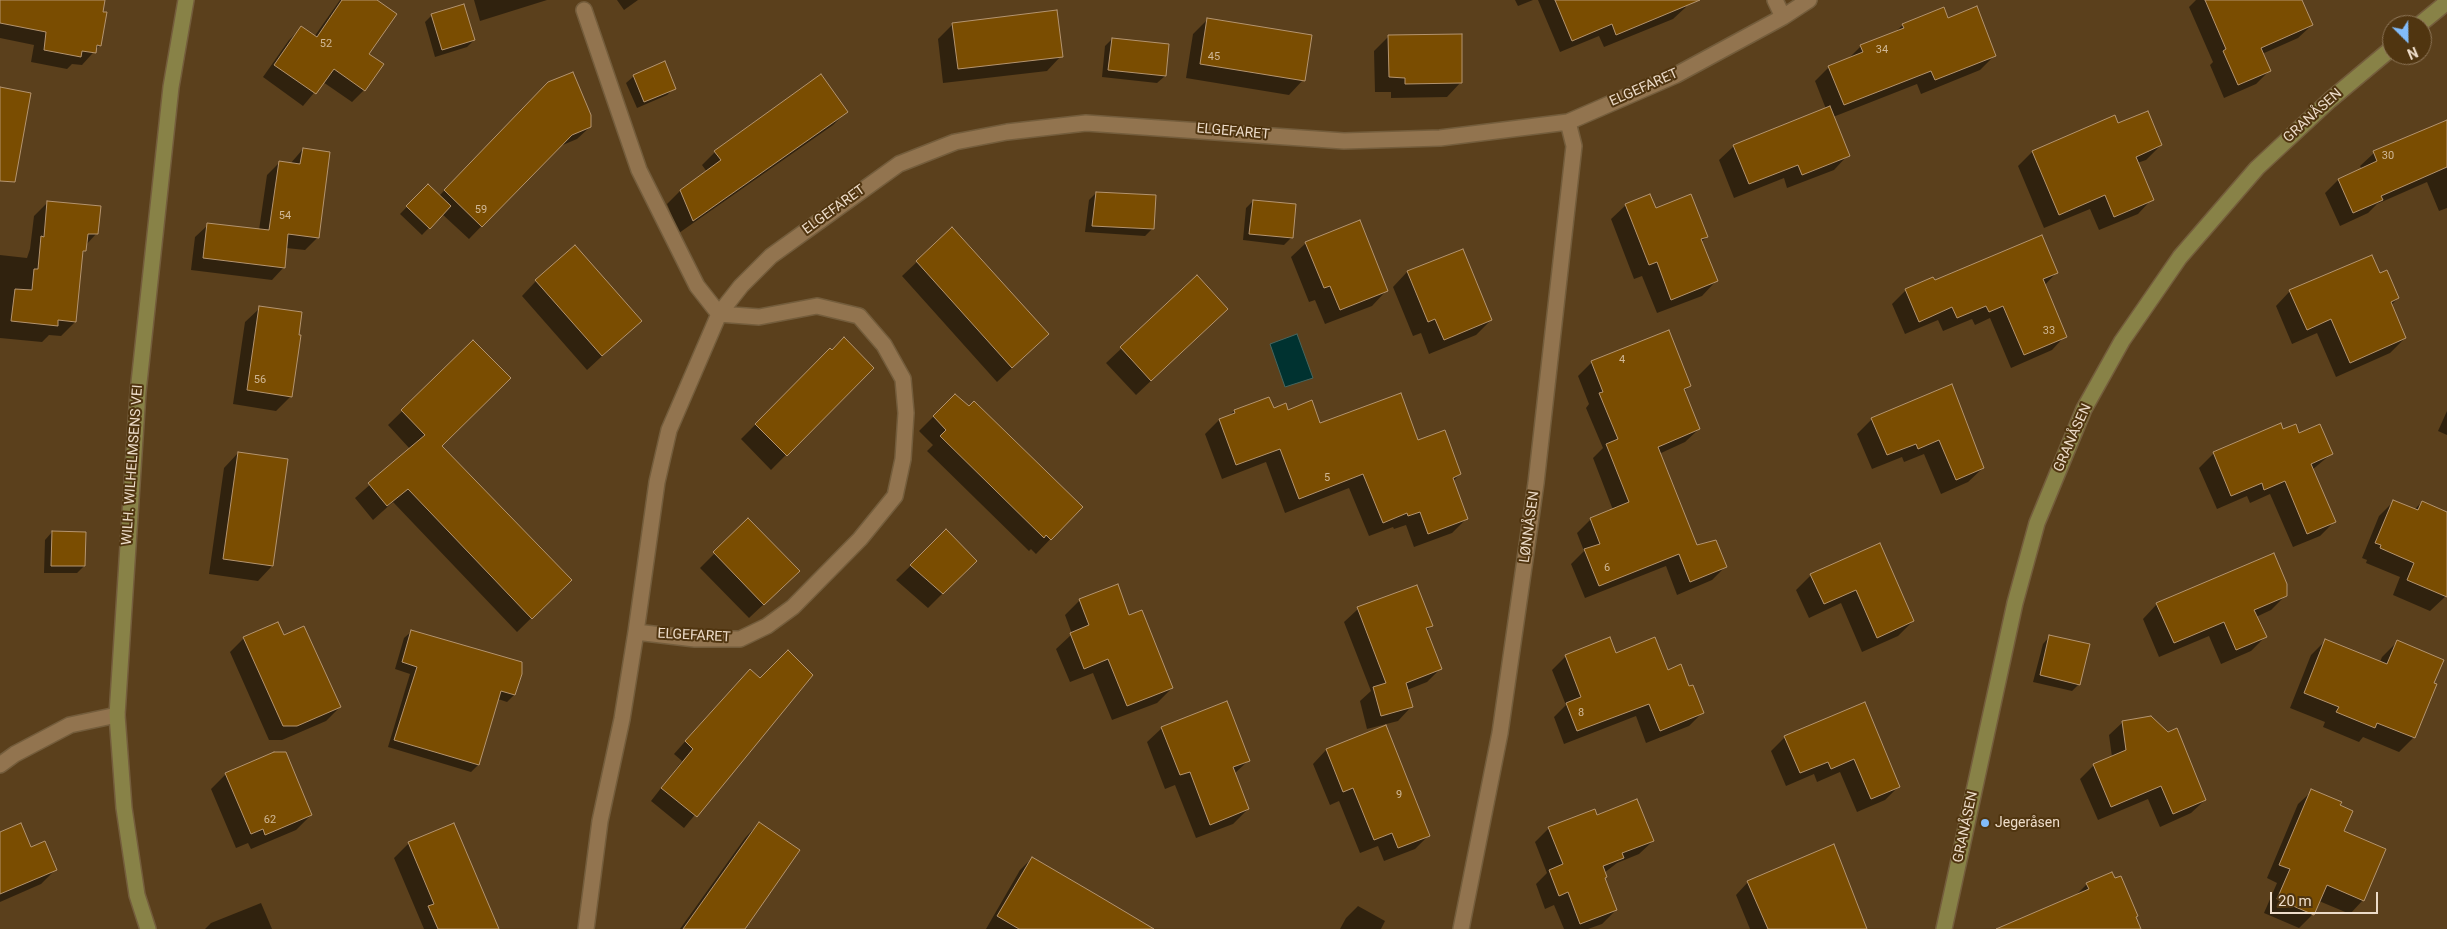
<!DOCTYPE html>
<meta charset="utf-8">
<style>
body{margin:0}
#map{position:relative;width:2447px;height:929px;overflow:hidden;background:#5b401c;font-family:Roboto,sans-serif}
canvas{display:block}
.north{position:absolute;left:2382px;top:15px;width:50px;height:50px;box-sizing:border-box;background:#503510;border:1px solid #8f785a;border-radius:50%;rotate:157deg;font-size:14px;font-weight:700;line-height:20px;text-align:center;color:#eddcc9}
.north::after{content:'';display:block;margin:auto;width:18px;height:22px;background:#82bcfa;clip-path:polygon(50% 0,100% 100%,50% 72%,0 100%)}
.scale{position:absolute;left:2270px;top:892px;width:108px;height:22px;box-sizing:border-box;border:2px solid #eddcc9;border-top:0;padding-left:6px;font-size:15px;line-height:18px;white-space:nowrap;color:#eddcc9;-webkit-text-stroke:4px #503510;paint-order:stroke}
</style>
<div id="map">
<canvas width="2447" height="929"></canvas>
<div class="north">N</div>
<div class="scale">20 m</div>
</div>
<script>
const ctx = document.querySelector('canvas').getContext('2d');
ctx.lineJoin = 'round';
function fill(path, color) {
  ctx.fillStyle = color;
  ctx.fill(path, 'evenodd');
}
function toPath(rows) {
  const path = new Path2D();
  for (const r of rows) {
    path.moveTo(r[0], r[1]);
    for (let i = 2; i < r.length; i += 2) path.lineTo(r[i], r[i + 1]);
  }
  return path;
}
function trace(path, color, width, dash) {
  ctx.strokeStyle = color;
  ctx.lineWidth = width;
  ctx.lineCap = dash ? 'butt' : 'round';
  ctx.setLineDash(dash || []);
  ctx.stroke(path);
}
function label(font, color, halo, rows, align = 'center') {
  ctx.font = font + ' Roboto,sans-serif';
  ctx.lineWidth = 4;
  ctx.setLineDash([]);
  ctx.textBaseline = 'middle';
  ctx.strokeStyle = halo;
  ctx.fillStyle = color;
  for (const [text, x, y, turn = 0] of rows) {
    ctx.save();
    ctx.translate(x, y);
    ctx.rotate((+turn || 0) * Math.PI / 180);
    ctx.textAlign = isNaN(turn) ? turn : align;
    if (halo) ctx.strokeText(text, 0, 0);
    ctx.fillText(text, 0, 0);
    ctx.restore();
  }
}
const water = toPath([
 [1297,334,1313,378,1285,387,1270,344,1297,334]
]);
fill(water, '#003230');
trace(water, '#47655e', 1);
fill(toPath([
 [0,0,104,0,100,45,82,65,72,64,67,69,31,62,34,45,0,38],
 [340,0,375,0,364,90,352,102,323,82,303,106,263,77,289,40,301,28,314,37],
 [474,0,547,0,480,21],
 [617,0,638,0,624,10],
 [1515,0,1533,0,1518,6],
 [1538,0,1683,0,1686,7,1673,19,1604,47,1599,36,1560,52],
 [2196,0,2301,0,2312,25,2298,38,2262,54,2269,71,2256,84,2224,98,2210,65,2213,62,2189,7],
 [432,15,474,40,467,47,435,57,425,22],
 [1208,19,1303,80,1289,95,1186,78,1193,34],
 [953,24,1061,56,1047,71,943,83,938,39],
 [1903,25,1994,56,1980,70,1921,94,1917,84,1833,117,1848,155,1834,170,1787,188,1784,178,1734,198,1719,160,1734,146,1826,109,1815,81,1829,67,1847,60,1861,46,1894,33],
 [1389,36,1461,82,1447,97,1391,98,1391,92,1375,92,1374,51],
 [1112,39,1168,45,1165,76,1157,83,1102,77,1105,46],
 [634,76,674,88,667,95,637,108,626,83],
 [535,97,590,127,577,139,558,147,469,239,442,214,422,235,400,214,428,185,439,196],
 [846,112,833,125,679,233,667,204,681,190,707,172,702,165,715,152],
 [2447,121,2447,208,2439,211,2427,182,2377,204,2368,213,2340,226,2325,193,2338,180,2362,169,2360,166,2374,153],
 [2118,125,2161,145,2146,160,2137,163,2152,199,2138,214,2099,230,2090,209,2044,228,2018,166,2032,152],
 [303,149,317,238,305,250,286,248,284,267,272,280,191,270,195,237,208,225,259,230,267,175,279,163,290,164],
 [1096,193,1152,229,1145,236,1085,232,1089,200],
 [1253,201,1292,237,1284,245,1243,240,1246,208],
 [48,202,96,234,86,245,85,250,82,254,75,322,61,336,49,335,42,342,0,338,0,255,27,258,30,249,34,216],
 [1626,205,1655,209,1707,237,1701,242,1716,281,1702,296,1657,313,1642,276,1634,279,1611,219],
 [952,229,1048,334,997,382,902,276],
 [1306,243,1386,291,1372,306,1325,324,1315,300,1309,302,1291,257],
 [1462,250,1491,320,1476,335,1429,354,1421,333,1413,336,1393,287,1407,272],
 [2057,272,2044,286,2065,336,2052,350,2011,368,1990,318,1975,325,1972,319,1943,331,1938,320,1905,334,1892,304,1906,290,1934,282],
 [2380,275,2398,298,2391,305,2405,338,2390,353,2336,377,2317,333,2292,344,2276,306,2290,291],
 [1197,277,1212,323,1136,395,1106,363],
 [536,281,640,321,587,370,522,296],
 [260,308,291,396,276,411,233,404,245,322],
 [473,342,440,446,570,580,517,632,393,502,373,520,355,498,410,449,388,425],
 [830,350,872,368,771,470,741,439],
 [1592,362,1690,385,1684,391,1699,429,1685,442,1659,454,1696,547,1725,567,1712,580,1677,595,1666,566,1585,598,1571,564,1584,551,1577,533,1590,520,1613,510,1593,458,1603,448,1586,408,1589,404,1578,376],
 [1951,386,1983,468,1968,482,1941,494,1924,454,1904,462,1902,457,1872,469,1857,434,1872,419],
 [955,395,1081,507,1036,554,1031,549,1029,551,927,451,933,445,919,431],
 [1273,410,1288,411,1320,425,1460,474,1453,481,1467,518,1452,533,1414,547,1406,525,1394,529,1393,527,1369,536,1349,488,1285,513,1266,462,1222,479,1205,434,1219,420,1229,416,1234,411],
 [2447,411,2447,435,2438,431],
 [2280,425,2283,431,2299,434,2331,454,2312,470,2334,522,2320,536,2293,547,2270,494,2250,503,2247,496,2217,509,2199,468,2213,454],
 [238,453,272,566,258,581,209,574,224,468],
 [2394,501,2414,510,2422,502,2447,513,2447,595,2430,611,2393,595,2400,577,2366,563,2367,560,2362,558,2379,516],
 [748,520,784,585,749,618,700,568],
 [946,531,975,561,928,608,896,580],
 [52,532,84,566,77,573,44,573,45,540],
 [1880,544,1913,621,1898,636,1862,652,1841,603,1809,618,1796,590,1811,575],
 [1117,586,1128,616,1172,688,1157,703,1112,720,1093,673,1070,682,1056,649,1072,634,1065,615,1079,601],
 [2286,595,2271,610,2256,617,2265,637,2251,651,2221,664,2209,636,2159,657,2143,619,2157,604],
 [1358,609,1431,626,1426,631,1440,669,1427,682,1407,690,1411,707,1398,721,1367,729,1360,701,1371,691,1344,622],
 [277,623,284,637,340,707,326,721,282,740,269,740,230,652,244,638],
 [412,631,514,695,507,702,498,699,478,765,471,772,388,747,410,674,395,669,404,638],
 [2050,636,2079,684,2072,691,2033,682,2043,644],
 [2326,640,2380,662,2382,657,2397,642,2414,737,2399,752,2363,737,2359,742,2323,727,2325,722,2290,708,2311,655],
 [1615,654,1667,671,1689,688,1703,712,1689,726,1646,743,1636,716,1564,744,1554,717,1566,705,1552,670,1566,656],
 [811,675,684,828,651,801,682,761,674,754,738,682],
 [1864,703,1898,787,1885,800,1857,812,1840,772,1817,782,1814,774,1786,786,1771,751,1785,737],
 [2123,722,2205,800,2191,813,2160,827,2148,799,2098,820,2080,779,2094,765,2112,757,2109,735],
 [1162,728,1248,761,1234,774,1248,809,1233,824,1196,838,1175,785,1165,789,1147,742],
 [1326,750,1428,836,1415,849,1384,861,1378,846,1360,853,1339,801,1330,805,1313,764],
 [226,774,311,815,296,830,251,849,248,843,236,848,211,789],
 [2312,791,2338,806,2342,832,2363,900,2350,914,2319,901,2313,914,2299,928,2264,913,2277,883,2267,878,2298,804],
 [1596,816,1653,841,1639,854,1617,863,1604,873,1604,879,1616,910,1602,924,1588,929,1564,929,1554,905,1545,909,1536,884,1547,873,1535,842,1549,828],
 [759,823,741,929,680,929,745,838],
 [0,833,30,849,55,870,41,884,0,902],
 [409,843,498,929,424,929,394,858],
 [1032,858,1131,929,986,929,1020,870],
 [1748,882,1865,929,1804,929,1783,922,1766,929,1750,929,1736,895],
 [2087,884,2135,918,2140,929,2009,929,2075,896],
 [261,903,272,929,205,929,211,923],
 [1358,906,1385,921,1381,929,1340,929,1346,918]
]), '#0007');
const building = toPath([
 [0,0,105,0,103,12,107,12,101,46,97,45,96,53,82,51,81,57,44,50,46,32,0,23,0,0],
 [342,0,377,0,397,14,369,54,384,64,365,91,334,69,316,94,274,65,301,26,317,37,342,0],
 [1555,0,1700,0,1616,35,1612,24,1572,41,1555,0],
 [2205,0,2302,0,2313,25,2261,48,2271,71,2238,85,2223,51,2226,49,2205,0],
 [464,4,475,40,442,50,431,14,464,4],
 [1977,6,1996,56,1935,80,1931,71,1844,105,1828,66,1863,52,1860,45,1904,28,1902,24,1944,7,1948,18,1977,6],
 [1057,10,1063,57,958,69,952,23,1057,10],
 [1207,18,1312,35,1305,81,1200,64,1207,18],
 [1462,34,1462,83,1405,84,1405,78,1389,77,1388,35,1462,34],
 [1112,38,1169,44,1166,76,1108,70,1112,38],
 [665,61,676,89,644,102,633,75,665,61],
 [573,72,591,115,591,127,572,135,482,227,444,190,548,82,573,72],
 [821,74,848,112,693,221,680,190,721,160,714,151,821,74],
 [0,87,31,93,15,182,0,181,0,87],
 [1830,106,1850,156,1802,175,1798,165,1749,184,1733,145,1830,106],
 [2148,111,2162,145,2136,157,2154,200,2114,217,2105,195,2059,215,2032,151,2115,115,2118,123,2148,111],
 [2447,120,2447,167,2381,196,2383,200,2353,213,2338,179,2377,161,2373,151,2447,120],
 [303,148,330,152,319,238,288,234,285,268,203,258,207,223,269,230,279,161,300,164,303,148],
 [428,184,451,206,430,229,406,206,428,184],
 [1096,192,1156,195,1154,229,1092,226,1096,192],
 [1650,194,1656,208,1691,194,1708,237,1701,239,1718,281,1671,300,1657,262,1649,265,1625,204,1650,194],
 [1253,200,1296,204,1293,238,1249,234,1253,200],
 [47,201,101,206,98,234,88,234,86,251,83,251,76,322,58,320,58,326,11,321,15,289,32,290,34,269,38,269,41,236,44,237,47,201],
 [1360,220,1388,291,1340,310,1330,286,1324,288,1305,242,1360,220],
 [952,227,1049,334,1012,368,916,261,952,227],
 [2042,235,2058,273,2043,279,2067,337,2024,355,2003,306,1989,312,1986,306,1957,318,1952,307,1919,322,1905,289,1933,277,1935,280,2042,235],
 [575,245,642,321,602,356,535,280,575,245],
 [1463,249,1492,320,1444,340,1435,319,1428,322,1407,271,1463,249],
 [2372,255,2380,273,2387,270,2399,298,2391,302,2406,338,2350,363,2331,319,2307,330,2289,290,2372,255],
 [1197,275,1228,309,1151,381,1120,347,1197,275],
 [259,306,302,312,299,335,301,335,292,397,247,390,259,306],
 [1669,330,1691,386,1684,389,1700,429,1658,447,1697,545,1716,540,1727,567,1690,582,1679,554,1599,586,1584,549,1600,544,1590,518,1629,502,1606,444,1618,439,1599,393,1603,392,1591,361,1669,330],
 [844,337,874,368,787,456,755,424,830,348,832,350,844,337],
 [473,340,511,378,442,446,572,580,532,619,408,489,387,506,368,483,425,435,401,410,473,340],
 [1952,384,1984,468,1956,480,1939,440,1918,449,1916,444,1887,455,1871,418,1952,384],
 [1401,393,1418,440,1445,430,1461,474,1453,478,1468,519,1428,534,1420,512,1408,516,1407,513,1383,523,1363,474,1299,499,1280,449,1236,465,1219,419,1235,413,1234,410,1269,397,1274,408,1286,403,1288,410,1312,400,1320,423,1401,393],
 [955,394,969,406,974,401,1083,507,1051,540,1046,535,1044,538,940,436,946,430,933,416,955,394],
 [2281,423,2283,429,2296,424,2299,433,2320,424,2333,454,2311,464,2336,522,2307,534,2285,481,2264,490,2262,483,2231,496,2213,452,2281,423],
 [238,452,288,459,273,566,223,559,238,452],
 [2393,500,2418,510,2422,501,2447,512,2447,597,2407,580,2414,563,2380,548,2381,545,2375,543,2393,500],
 [748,518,800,571,764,605,713,552,748,518],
 [946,529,977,561,943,594,910,565,946,529],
 [52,531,86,532,85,566,51,566,52,531],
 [1880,543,1914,621,1877,638,1856,590,1824,604,1810,574,1880,543],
 [2274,553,2287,584,2287,596,2254,610,2267,637,2236,650,2224,622,2174,643,2156,603,2274,553],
 [1118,584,1129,615,1142,610,1173,688,1127,706,1108,659,1084,669,1070,633,1089,625,1079,599,1118,584],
 [1417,585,1433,626,1426,628,1442,669,1406,683,1413,707,1381,716,1373,687,1386,683,1357,607,1417,585],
 [278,622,284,635,304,626,341,707,297,726,283,726,243,637,278,622],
 [411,630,522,662,522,674,515,695,501,691,479,765,394,740,417,667,402,662,411,630],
 [2049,635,2090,644,2080,685,2040,675,2049,635],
 [1610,637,1616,653,1655,637,1668,670,1681,664,1689,686,1693,685,1704,713,1660,731,1649,704,1577,731,1566,703,1581,697,1565,655,1610,637],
 [2325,639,2387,664,2397,640,2444,660,2434,683,2437,684,2415,738,2377,723,2375,728,2336,712,2339,707,2304,693,2325,639],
 [788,650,813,675,697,817,661,788,693,749,685,741,750,669,760,678,788,650],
 [1227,701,1250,761,1233,767,1249,809,1210,825,1190,772,1180,775,1161,727,1227,701],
 [1865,702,1900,787,1871,799,1854,759,1831,769,1828,762,1800,773,1784,736,1865,702],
 [2151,716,2168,732,2177,728,2206,800,2173,814,2161,786,2111,807,2093,764,2126,750,2122,721,2151,716],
 [1386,725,1430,836,1398,848,1392,833,1374,840,1353,788,1343,792,1326,749,1386,725],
 [274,752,286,752,312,815,265,835,263,829,251,834,225,773,274,752],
 [2311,789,2342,802,2340,805,2353,811,2344,831,2386,849,2364,901,2327,885,2314,915,2277,899,2290,869,2279,865,2311,789],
 [1637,799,1654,841,1622,853,1624,858,1603,866,1607,877,1605,878,1617,910,1580,924,1568,892,1559,896,1549,870,1563,864,1548,827,1595,809,1597,815,1637,799],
 [759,822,800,850,766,899,745,929,683,929,759,822],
 [21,823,31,847,45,841,57,870,0,894,0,832,21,823],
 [454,823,499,929,438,929,428,906,434,904,408,842,454,823],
 [1834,844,1867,929,1768,929,1747,881,1834,844],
 [1032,857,1097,895,1154,929,1019,929,997,916,1032,857],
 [2112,872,2115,878,2121,876,2138,916,2136,917,2141,929,1996,929,2089,889,2086,883,2112,872]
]);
fill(building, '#7a4d01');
trace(building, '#b4946f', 1);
const street = toPath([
 [1775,0,1783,17],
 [584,10,639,170,697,286,719,314,759,317,817,306,859,316,884,345,903,379,906,413,903,459,895,496,860,539,793,607,767,626,740,639,695,639,636,632],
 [0,765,15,754,70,725,117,715],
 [586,929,600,821,622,719,636,632,657,482,669,430,719,314,741,286,771,256,899,164,955,142,1007,132,1086,123,1344,141,1440,138,1568,122,1676,75,1783,17,1809,0],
 [1461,929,1500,733,1536,483,1574,146,1568,122]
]);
const secondary = toPath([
 [2419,25,2447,2],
 [148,929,137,895,124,808,117,715,138,392,171,87,186,0],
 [1944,929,2015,603,2037,523,2084,409,2122,341,2180,257,2257,168,2330,100,2392,48]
]);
trace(street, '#745d3c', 18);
trace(secondary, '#745d3c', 18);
trace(street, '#92744f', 15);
trace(secondary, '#888247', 15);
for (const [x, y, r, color] of [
 [1985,823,5,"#82bcfa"]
]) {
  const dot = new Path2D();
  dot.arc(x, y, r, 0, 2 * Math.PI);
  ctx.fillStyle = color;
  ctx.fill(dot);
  trace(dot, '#503510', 2);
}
label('11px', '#d0b897', null, [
 ["52",326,44],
 ["34",1882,50],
 ["45",1214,57],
 ["30",2388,156],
 ["59",481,210],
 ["54",285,216],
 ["33",2049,331],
 ["4",1622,360],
 ["56",260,380],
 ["5",1327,478],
 ["6",1607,568],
 ["8",1581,713],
 ["9",1399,795],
 ["62",270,820]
]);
label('14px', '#eddcc9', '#503510', [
 ["ELGEFARET",1644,88,-24],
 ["GRANÅSEN",2313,116,-42],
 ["ELGEFARET",1233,132,5],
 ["ELGEFARET",834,210,-36],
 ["GRANÅSEN",2073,438,-66],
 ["WILH. WILHELMSENS VEI",133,465,-86],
 ["LØNNÅSEN",1530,527,-82],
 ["ELGEFARET",694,636,3],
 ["GRANÅSEN",1966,827,-78]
]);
label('14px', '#eddcc9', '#503510', [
 ["Jegeråsen",1995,823]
], 'left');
</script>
